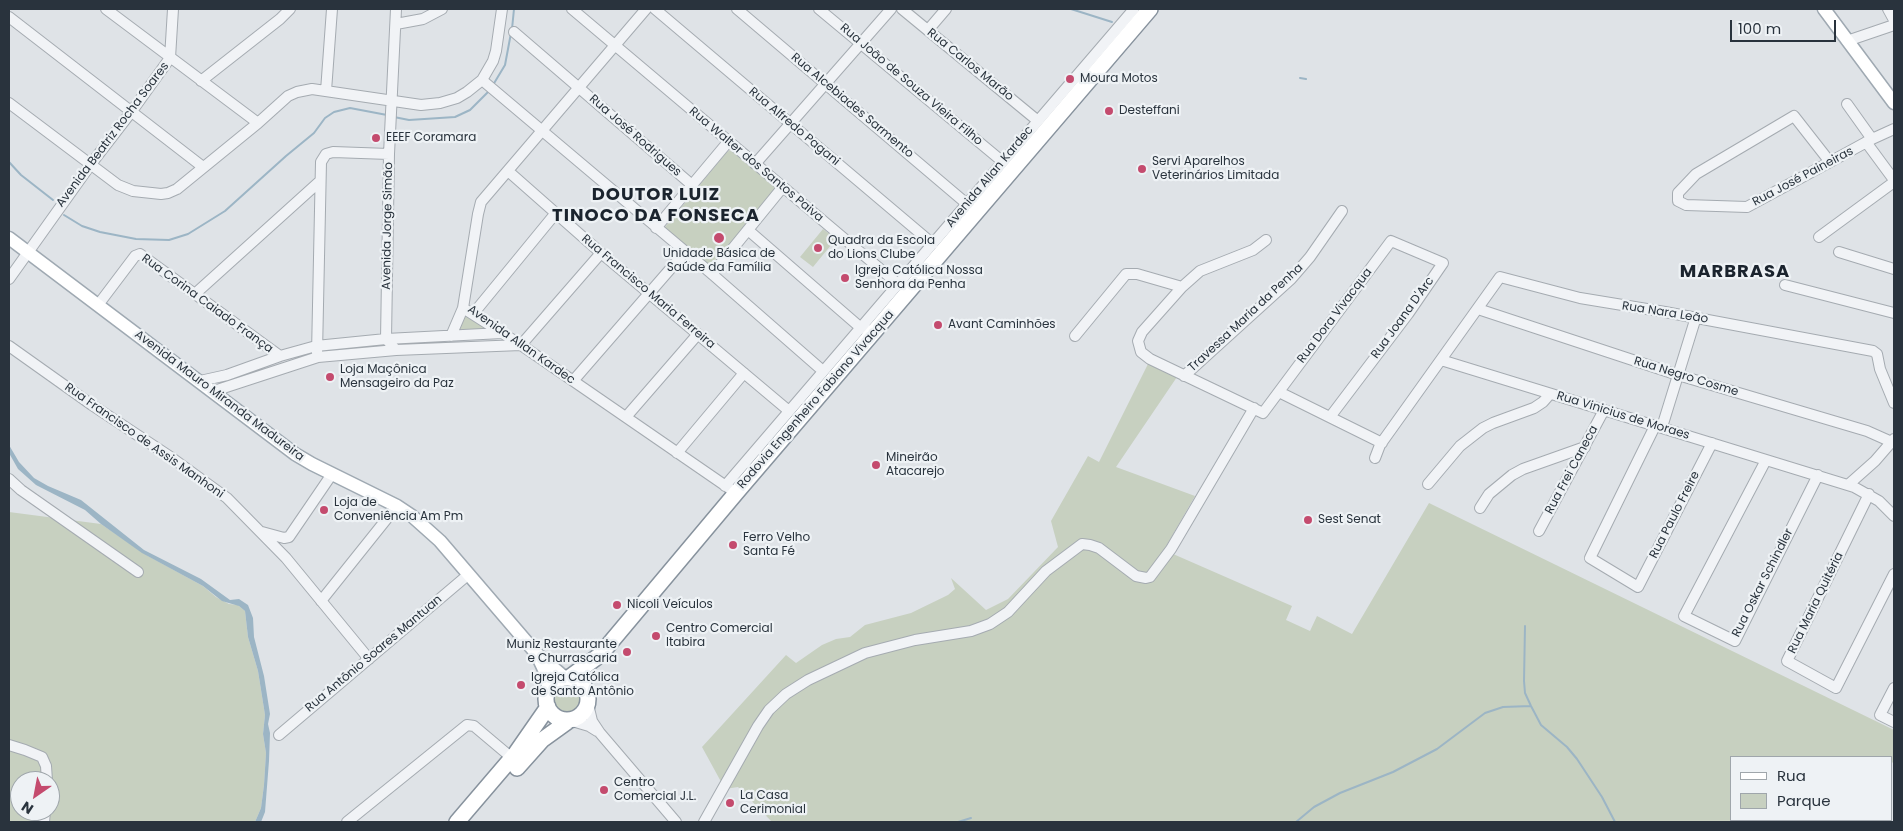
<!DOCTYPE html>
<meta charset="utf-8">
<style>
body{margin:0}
#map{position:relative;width:1903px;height:831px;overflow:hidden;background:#dfe3e7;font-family:Poppins,sans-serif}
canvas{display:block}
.frame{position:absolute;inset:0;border:10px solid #29333d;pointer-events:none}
.legend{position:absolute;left:1730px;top:756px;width:162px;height:65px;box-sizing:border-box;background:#eef2f5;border:1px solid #9fa6ab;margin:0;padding:6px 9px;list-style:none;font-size:15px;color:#29333d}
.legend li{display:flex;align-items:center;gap:10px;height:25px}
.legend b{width:25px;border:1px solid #9fa6ab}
.north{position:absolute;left:10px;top:771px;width:50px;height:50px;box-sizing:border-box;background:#eef2f5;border:1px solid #9fa6ab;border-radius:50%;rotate:213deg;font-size:14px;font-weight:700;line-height:20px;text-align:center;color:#29333d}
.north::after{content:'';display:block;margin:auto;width:18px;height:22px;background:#c44b6e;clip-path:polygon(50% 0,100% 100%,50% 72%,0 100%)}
.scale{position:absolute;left:1730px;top:20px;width:106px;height:22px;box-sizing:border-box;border:2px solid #29333d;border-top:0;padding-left:6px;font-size:15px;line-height:18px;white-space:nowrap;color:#29333d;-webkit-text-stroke:4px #eef2f5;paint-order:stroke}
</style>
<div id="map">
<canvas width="1903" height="831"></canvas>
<div class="frame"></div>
<ul class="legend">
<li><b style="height:6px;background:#fff"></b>Rua</li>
<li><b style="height:14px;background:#c7d0c0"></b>Parque</li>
</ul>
<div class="north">N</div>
<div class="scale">100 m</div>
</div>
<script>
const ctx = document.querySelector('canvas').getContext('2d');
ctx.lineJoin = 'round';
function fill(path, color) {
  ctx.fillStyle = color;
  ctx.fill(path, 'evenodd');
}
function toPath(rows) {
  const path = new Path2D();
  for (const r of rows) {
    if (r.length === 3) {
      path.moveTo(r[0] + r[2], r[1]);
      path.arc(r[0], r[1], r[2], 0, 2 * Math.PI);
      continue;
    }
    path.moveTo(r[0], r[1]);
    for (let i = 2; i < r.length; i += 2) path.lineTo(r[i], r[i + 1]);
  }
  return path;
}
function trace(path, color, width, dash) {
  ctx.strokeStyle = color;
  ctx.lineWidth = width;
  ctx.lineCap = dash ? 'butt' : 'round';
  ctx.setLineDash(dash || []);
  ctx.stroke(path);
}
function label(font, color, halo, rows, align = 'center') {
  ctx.font = font + ' Poppins,sans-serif';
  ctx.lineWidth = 4.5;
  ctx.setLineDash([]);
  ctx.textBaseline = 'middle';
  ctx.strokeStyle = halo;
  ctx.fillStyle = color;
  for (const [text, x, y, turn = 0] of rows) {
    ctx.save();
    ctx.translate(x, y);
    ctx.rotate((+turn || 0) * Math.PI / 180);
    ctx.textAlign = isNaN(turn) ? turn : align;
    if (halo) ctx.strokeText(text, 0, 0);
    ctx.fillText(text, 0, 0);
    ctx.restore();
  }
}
fill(toPath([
 [731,149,777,187,715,262,708,265,665,229,665,227,726,153],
 [823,229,836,239,813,267,800,257],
 [465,313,488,328,458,331],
 [1148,364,1177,377,1116,467,1195,496,1164,550,1292,606,1286,620,1310,631,1317,616,1352,634,1429,503,1894,730,1894,761,1892,763,1892,757,1732,757,1732,820,1819,820,1815,822,772,822,738,787,725,789,702,747,786,655,796,663,822,645,836,639,850,637,865,625,911,613,948,595,955,589,951,578,986,610,1008,599,1058,547,1051,521,1088,456,1099,462],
 [9,512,101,524,148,556,203,586,216,597,229,604,238,605,245,611,248,637,258,671,265,715,263,734,266,753,264,785,261,808,255,822,9,822],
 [20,781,50,781,50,811,20,811],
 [569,700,14]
]), '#c7d0c0');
fill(toPath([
 [9,445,19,462,34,478,48,486,81,500,144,550,201,579,230,600,239,599,248,605,253,618,254,637,264,676,270,714,268,724,270,733,269,761,265,812,261,822,255,822,261,808,264,785,266,753,263,734,265,715,258,671,248,637,245,611,239,606,222,601,203,586,142,553,101,524,85,510,36,485,18,469,9,453]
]), '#9cb5c5');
trace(toPath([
 [1071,9,1112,22],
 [512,29,514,9],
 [1300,78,1306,79],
 [493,85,505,65,511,33],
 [394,117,409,120,455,117,470,110,489,91],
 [9,162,21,175,53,200],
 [64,215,82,226,100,232,136,239,169,240,188,234,225,211,286,156,314,133,325,118,334,112,350,108,387,115],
 [1525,626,1524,681,1525,693,1531,706,1541,725,1567,747,1577,759,1602,797,1615,822],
 [958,822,971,818],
 [1296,822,1314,807,1340,793,1393,772,1437,749,1485,713,1503,707,1531,706]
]), '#9cb5c5', 2);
const minor = toPath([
 [106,9,258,123],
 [572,9,898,284],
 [646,9,481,202,478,214,463,308,521,345,736,493],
 [655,9,933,244],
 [737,9,967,204],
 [819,9,1003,162],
 [902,9,1038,121],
 [1888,9,1894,20],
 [9,17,203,167],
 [396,24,423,19,442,9],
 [928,30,946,9],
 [514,32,692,185],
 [1847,41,1894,25],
 [482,80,712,274,823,371],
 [201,81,280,19,290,9],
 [326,91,332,9],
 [9,103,118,185,133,191,161,194,168,193,177,189,258,123,288,96,297,92,312,89,421,105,440,103,457,98,467,92,482,80,493,61,496,51,502,9],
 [1847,104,1872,139],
 [1866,142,1894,180],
 [1830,162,1794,116,1696,174,1678,193,1678,201,1686,205,1747,207,1830,162,1872,139,1894,129],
 [755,164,891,9],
 [508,171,601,253,789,411],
 [656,228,728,142],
 [748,230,861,328,868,330],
 [1819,237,1894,182],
 [1266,240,1253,250,1200,271,1182,287,1142,332,1138,341,1141,352,1150,359,1263,413,1391,241,1443,263,1408,314,1330,417],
 [1839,252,1894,269],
 [712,274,782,188],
 [9,279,91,164,132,111,170,58,173,9],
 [1785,285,1894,313],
 [196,293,319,182],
 [98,305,135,256,140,254,280,356],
 [1478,309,1678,375,1867,431,1894,443],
 [473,314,555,214],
 [451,336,463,308],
 [1075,336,1126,274,1137,274,1182,287],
 [9,346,92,405,172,458,227,498,286,558,369,659],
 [396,350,386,339,389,154,396,9],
 [317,353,321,162,326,154,333,152,389,154],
 [1441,360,1854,487,1879,501,1894,516],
 [1184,376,1291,279,1310,257,1342,211],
 [200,381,227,375,280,356,316,346,386,339,502,333],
 [573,381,685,252],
 [214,391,318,357,396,350,521,345,601,253],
 [1279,392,1382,443],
 [626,417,698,334],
 [1655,426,1590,558,1638,587,1712,443],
 [1662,427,1696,317],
 [677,453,744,373],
 [1375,458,1380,445,1500,277,1580,298,1665,312,1873,351,1877,354,1880,369,1894,403],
 [1766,460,1684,616,1735,641,1818,475],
 [9,479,21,490,138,572],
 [1428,484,1460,446,1483,428,1493,423,1534,408,1543,402,1550,394],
 [1848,485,1875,461,1894,439],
 [725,486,1134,9],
 [1869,494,1787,661,1836,688,1894,574],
 [1480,508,1489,494,1512,475,1523,469,1585,447],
 [1539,531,1604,410],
 [262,532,284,538,289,537,332,474],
 [321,601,397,506],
 [1894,688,1880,715,1894,722],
 [587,700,592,721,600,733,676,822],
 [572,721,589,726,597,731],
 [279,735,469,574],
 [9,745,25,750,42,757,46,766,47,781],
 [44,822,45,811],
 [347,822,467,725,474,726,512,758],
 [704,822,758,726,769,710,786,694,808,680,865,653,915,640,971,631,990,624,1008,612,1046,571,1082,544,1090,545,1099,548,1136,576,1146,578,1150,577,1171,549,1254,408]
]);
const major = toPath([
 [1824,9,1894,103],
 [9,238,295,454,312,464,397,506,412,516,440,541,536,653,564,677],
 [539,659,547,676,548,692]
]);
const highway = toPath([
 [570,677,600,655,736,493,1150,9],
 [567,699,21],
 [517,768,542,740,567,722],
 [457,822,516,753,548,707]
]);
trace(minor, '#a5abb1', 12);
trace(major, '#9fa9b2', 15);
trace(highway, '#87929d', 18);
trace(minor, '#f1f3f6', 10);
trace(major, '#fff', 12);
trace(highway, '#fff', 15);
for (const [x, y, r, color] of [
 [1070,79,5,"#c44b6e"],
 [1109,111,5,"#c44b6e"],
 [376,138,5,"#c44b6e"],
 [1142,169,5,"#c44b6e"],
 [719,238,6,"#c44b6e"],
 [818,248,5,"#c44b6e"],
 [845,278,5,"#c44b6e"],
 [938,325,5,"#c44b6e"],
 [330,377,5,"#c44b6e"],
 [876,465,5,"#c44b6e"],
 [324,510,5,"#c44b6e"],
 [1308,520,5,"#c44b6e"],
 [733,545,5,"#c44b6e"],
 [617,605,5,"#c44b6e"],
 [656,636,5,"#c44b6e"],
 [627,652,5,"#c44b6e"],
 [521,685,5,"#c44b6e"],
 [604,790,5,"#c44b6e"],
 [730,803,5,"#c44b6e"]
]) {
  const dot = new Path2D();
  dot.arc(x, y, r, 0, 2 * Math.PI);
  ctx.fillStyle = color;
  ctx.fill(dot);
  trace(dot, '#eef2f5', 2);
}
label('12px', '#29333d', '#eef2f5', [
 ["Rua Carlos Marão",970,65,39],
 ["Rua João de Souza Vieira Filho",911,85,40],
 ["Rua Alcebiades Sarmento",852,106,40],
 ["Rua Alfredo Pagani",794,127,40],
 ["Avenida Beatriz Rocha Soares",113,135,-53],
 ["Rua José Rodrigues",635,136,41],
 ["Rua Walter dos Santos Paiva",756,165,40],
 ["Avenida Allan Kardec",990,177,-50],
 ["Rua José Paineiras",1803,177,-28],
 ["Avenida Jorge Simão",388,226,-89],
 ["Rua Francisco Maria Ferreira",648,292,40],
 ["Rua Corina Caiado França",207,304,36],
 ["Rua Nara Leão",1665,313,9],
 ["Rua Dora Vivacqua",1335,316,-53],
 ["Travessa Maria da Penha",1246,318,-43],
 ["Rua Joana D'Arc",1403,318,-54],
 ["Avenida Allan Kardec",521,345,35],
 ["Rua Negro Cosme",1686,377,17],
 ["Avenida Mauro Miranda Madureira",219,396,37],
 ["Rodovia Engenheiro Fabiano Vivacqua",816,400,-49],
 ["Rua Vinicius de Moraes",1623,416,17],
 ["Rua Francisco de Assis Manhoni",144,441,35],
 ["Rua Frei Caneca",1572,470,-62],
 ["Rua Paulo Freire",1675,515,-63],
 ["Rua Oskar Schindler",1763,583,-63],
 ["Rua Maria Quitéria",1816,603,-64],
 ["Rua Antônio Soares Mantuan",374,654,-40]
]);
label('12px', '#29333d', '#eef2f5', [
 ["Moura Motos",1080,79],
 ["Desteffani",1119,111],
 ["EEEF Coramara",386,138],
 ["Servi Aparelhos",1152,162],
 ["Veterinários Limitada",1152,176],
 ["Quadra da Escola",828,241],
 ["do Lions Clube",828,255],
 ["Unidade Básica de",719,254,"center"],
 ["Saúde da Família",719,268,"center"],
 ["Igreja Católica Nossa",855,271],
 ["Senhora da Penha",855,285],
 ["Avant Caminhões",948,325],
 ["Loja Maçônica",340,370],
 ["Mensageiro da Paz",340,384],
 ["Mineirão",886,458],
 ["Atacarejo",886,472],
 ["Loja de",334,503],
 ["Conveniência Am Pm",334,517],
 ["Sest Senat",1318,520],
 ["Ferro Velho",743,538],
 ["Santa Fé",743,552],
 ["Nicoli Veículos",627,605],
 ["Centro Comercial",666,629],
 ["Itabira",666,643],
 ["Muniz Restaurante",617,645,"right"],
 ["e Churrascaria",617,659,"right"],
 ["Igreja Católica",531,678],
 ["de Santo Antônio",531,692],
 ["Centro",614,783],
 ["Comercial J.L.",614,797],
 ["La Casa",740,796],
 ["Cerimonial",740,810]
], 'left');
ctx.letterSpacing = '1px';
label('bold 18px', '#1b242e', '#eef2f5', [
 ["DOUTOR LUIZ",656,195],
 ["TINOCO DA FONSECA",656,216],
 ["MARBRASA",1735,272]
]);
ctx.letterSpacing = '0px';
</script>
